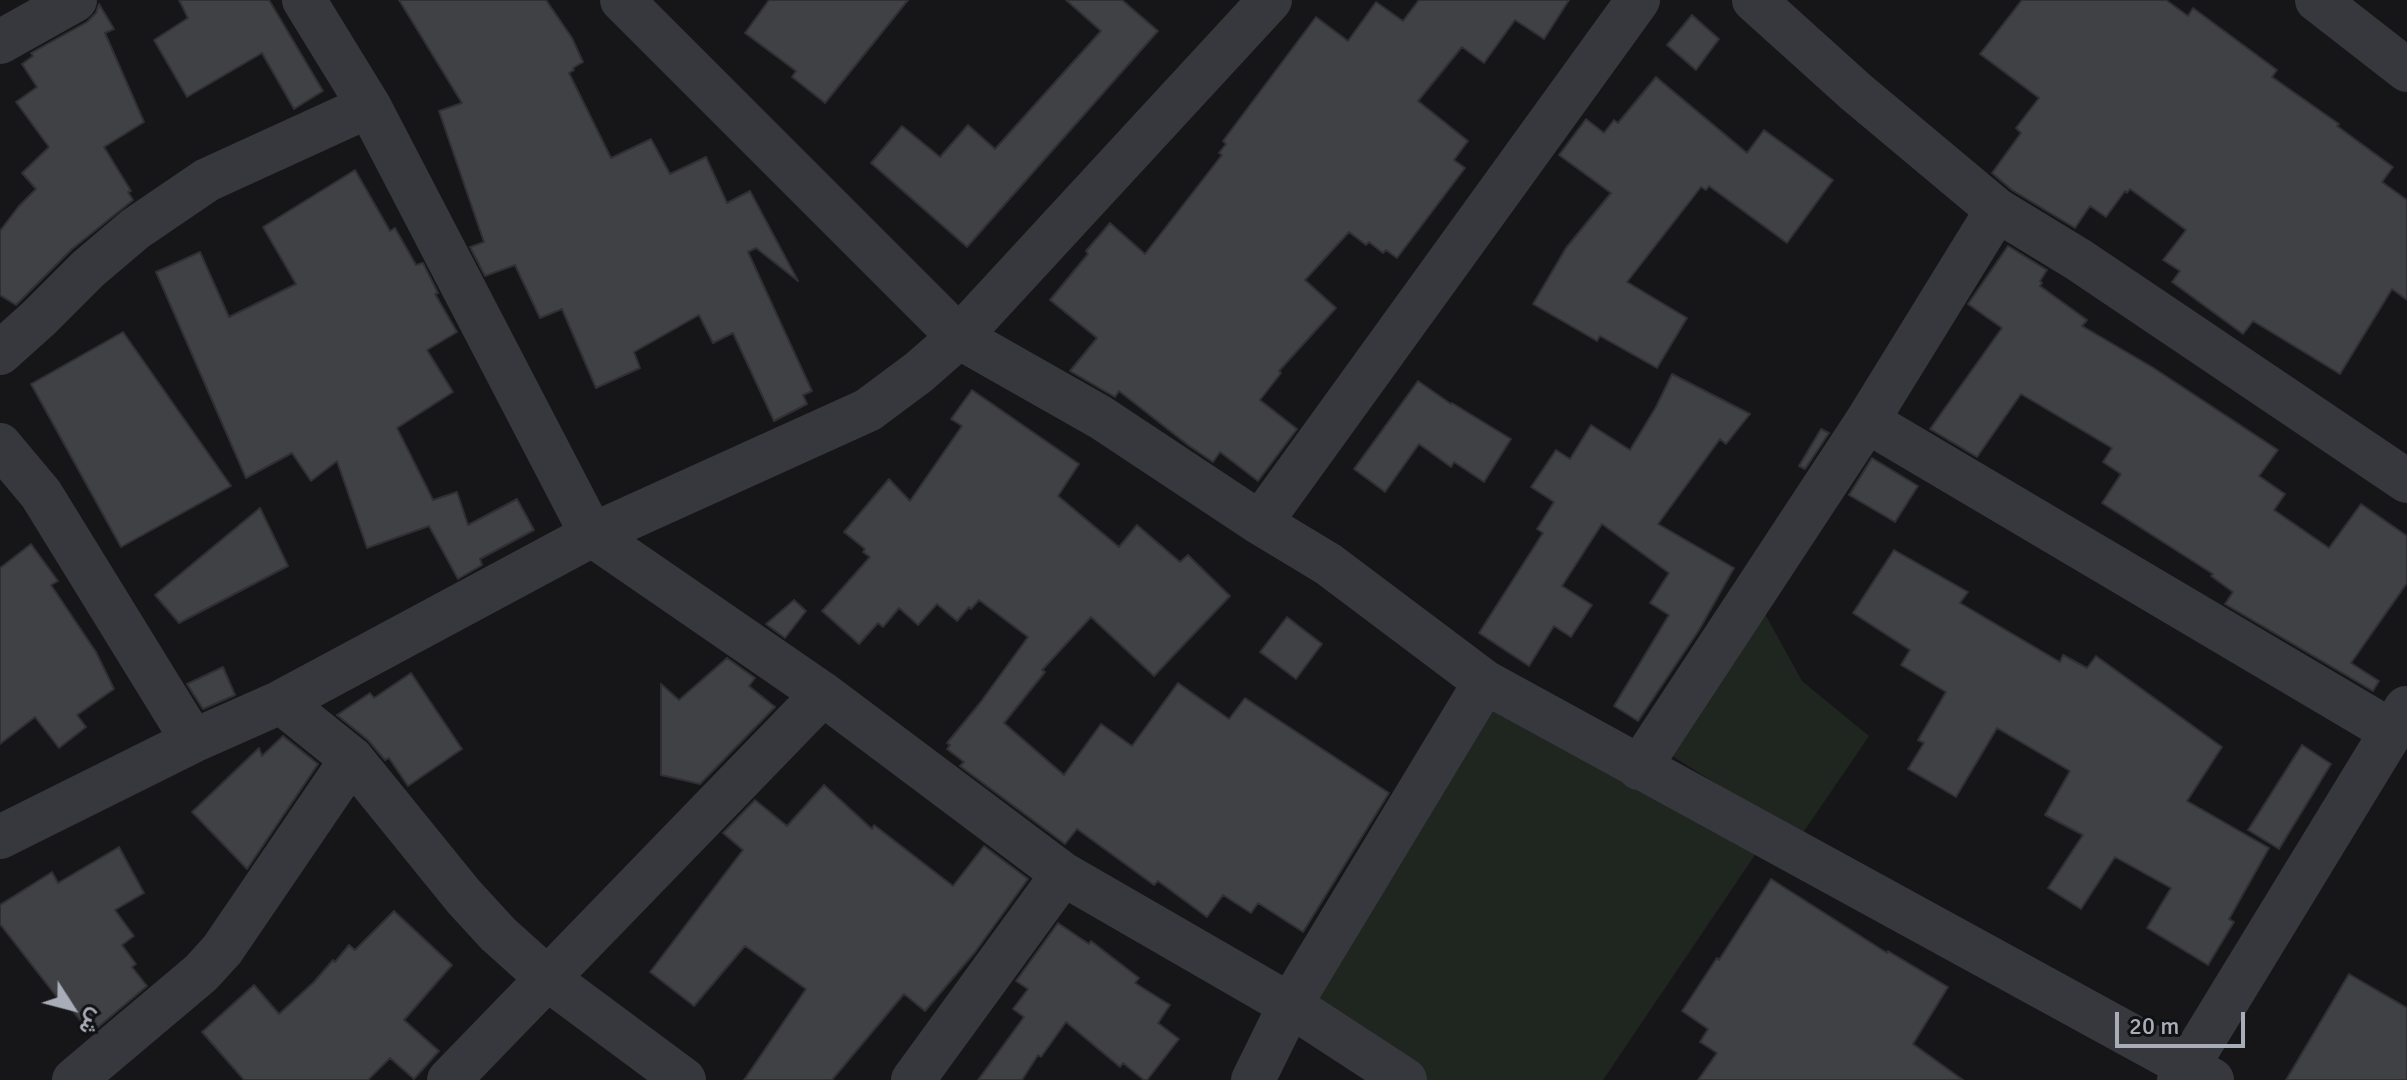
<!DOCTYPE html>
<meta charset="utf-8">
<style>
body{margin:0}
#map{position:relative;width:2407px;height:1080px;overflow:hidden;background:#161618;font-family:Signika,Vazirmatn,sans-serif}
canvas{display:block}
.north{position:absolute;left:32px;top:968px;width:80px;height:80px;-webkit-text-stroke:6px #111113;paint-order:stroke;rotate:126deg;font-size:22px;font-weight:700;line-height:32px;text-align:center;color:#a8adb8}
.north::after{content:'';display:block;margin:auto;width:28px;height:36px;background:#a8adb8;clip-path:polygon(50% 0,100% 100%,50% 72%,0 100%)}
.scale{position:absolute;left:2115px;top:1012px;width:130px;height:36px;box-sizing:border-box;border:4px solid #a8adb8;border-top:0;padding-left:10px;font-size:24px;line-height:28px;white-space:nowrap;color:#a8adb8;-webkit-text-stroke:6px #111113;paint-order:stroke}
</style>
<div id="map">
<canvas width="2407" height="1080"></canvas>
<div class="north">ش</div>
<div class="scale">20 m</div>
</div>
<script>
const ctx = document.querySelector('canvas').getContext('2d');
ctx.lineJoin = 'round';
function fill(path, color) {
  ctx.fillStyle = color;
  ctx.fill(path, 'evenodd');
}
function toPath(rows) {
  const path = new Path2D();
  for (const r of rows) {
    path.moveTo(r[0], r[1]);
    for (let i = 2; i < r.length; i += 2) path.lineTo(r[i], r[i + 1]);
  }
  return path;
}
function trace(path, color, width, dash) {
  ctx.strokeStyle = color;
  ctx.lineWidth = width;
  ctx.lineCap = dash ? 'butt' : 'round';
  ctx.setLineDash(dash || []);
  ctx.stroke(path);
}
fill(toPath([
 [1759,603,1802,681,1869,736,1800,837,1666,752],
 [1501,691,1767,837,1603,1080,1406,1080,1307,1017]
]), '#1e261f');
const building = toPath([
 [179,0,269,0,323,91,294,109,262,53,187,97,154,40,188,18,179,0],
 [399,0,546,0,572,38,583,62,573,68,574,70,569,73,611,158,651,139,670,174,706,157,727,203,750,191,798,281,756,248,748,252,812,391,803,395,807,404,774,421,733,333,713,343,699,315,634,352,640,368,596,388,562,309,540,318,515,265,485,276,470,247,484,242,439,111,462,103,399,0],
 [769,0,908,0,825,103,792,77,796,71,745,33,769,0],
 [1066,0,1122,0,1158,31,967,247,871,163,902,126,940,157,968,125,995,149,1101,31,1066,0],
 [1419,0,1569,0,1544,39,1515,20,1484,63,1462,47,1418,101,1468,141,1454,160,1465,168,1397,258,1386,250,1383,253,1369,242,1366,245,1349,232,1305,280,1336,308,1279,371,1281,373,1260,400,1297,429,1258,481,1220,452,1213,462,1188,445,1119,391,1115,397,1070,371,1097,338,1050,300,1088,254,1086,251,1110,223,1145,254,1222,155,1219,153,1226,144,1223,141,1316,17,1348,41,1376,2,1403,21,1419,0],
 [2022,0,2166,0,2188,16,2193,8,2277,70,2272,77,2339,124,2337,126,2393,167,2382,182,2407,200,2407,300,2392,289,2340,374,2253,321,2243,334,2172,282,2180,271,2163,260,2186,230,2130,189,2127,193,2125,191,2106,217,2090,206,2075,228,2012,190,1992,173,2021,133,2016,128,2039,98,1980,54,2022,0],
 [99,4,114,29,105,33,144,122,104,147,131,191,128,192,133,200,72,249,16,305,0,295,0,231,19,206,36,189,22,173,49,147,16,102,37,87,22,64,33,56,31,53,87,22,96,13,99,4],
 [1692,15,1719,39,1696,70,1667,45,1692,15],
 [1656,77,1747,153,1764,130,1833,180,1787,243,1709,186,1706,190,1701,187,1627,282,1687,318,1657,368,1600,336,1597,341,1533,304,1566,248,1611,193,1559,155,1586,119,1604,133,1614,120,1618,123,1656,77],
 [355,170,390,231,395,228,416,265,423,263,438,293,435,294,457,332,427,350,453,392,397,428,433,500,457,492,468,525,517,499,534,530,480,559,482,565,458,579,429,526,367,548,337,461,311,481,292,453,246,478,156,272,200,252,229,317,296,284,263,227,355,170],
 [2008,246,2047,270,2040,281,2042,283,2040,286,2087,320,2082,326,2152,367,2278,450,2259,476,2285,494,2274,510,2329,548,2361,504,2407,536,2407,583,2351,663,2379,681,2373,691,2225,604,2233,592,2211,576,2213,574,2102,503,2121,474,2103,462,2112,448,2021,394,1977,457,1930,429,2002,328,1968,304,2008,246],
 [123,332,231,486,121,547,31,384,123,332],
 [1672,374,1750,414,1726,444,1720,439,1658,524,1734,568,1699,630,1638,721,1614,706,1669,615,1650,603,1669,573,1602,524,1562,586,1592,605,1571,637,1554,626,1529,666,1479,633,1543,533,1537,529,1554,502,1531,487,1556,450,1570,459,1591,425,1630,450,1656,407,1672,374],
 [1418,381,1451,404,1452,403,1511,439,1484,482,1454,462,1451,467,1419,444,1385,492,1354,469,1418,381],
 [972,390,1079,464,1058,496,1119,547,1137,525,1180,562,1188,555,1230,596,1154,676,1091,617,1042,670,1045,672,1004,723,1064,775,1101,724,1132,746,1178,683,1229,719,1245,698,1389,793,1303,932,1258,903,1251,913,1223,895,1207,917,1158,881,1154,885,1077,829,1065,844,960,766,964,762,947,749,950,745,947,743,980,703,1028,637,979,600,971,609,969,607,957,621,937,604,918,625,899,608,883,627,878,623,859,644,822,611,870,557,863,552,865,549,844,532,889,479,910,501,962,426,951,419,972,390],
 [1821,429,1829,433,1805,469,1799,466,1821,429],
 [1872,458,1918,486,1895,522,1849,495,1872,458],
 [260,508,288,566,179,623,155,595,260,508],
 [31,544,58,581,51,585,96,652,114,689,77,715,86,727,59,748,35,717,0,744,0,568,31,544],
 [1894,550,1968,592,1960,603,2060,662,2063,655,2087,668,2096,656,2222,747,2187,801,2269,848,2229,919,2234,922,2208,965,2147,928,2171,888,2115,857,2081,909,2048,888,2083,835,2045,815,2070,771,1997,728,1956,797,1908,769,1924,743,1918,740,1946,692,1901,665,1910,650,1853,613,1894,550],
 [794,600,806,611,785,638,766,624,794,600],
 [1287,617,1322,644,1296,679,1260,652,1287,617],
 [727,658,755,678,749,686,775,707,700,784,661,775,661,684,679,700,727,658],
 [223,667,235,695,203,709,187,684,223,667],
 [411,673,462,749,408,786,389,758,385,760,368,740,337,715,370,693,374,698,411,673],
 [283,736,318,764,247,869,192,812,259,748,262,756,283,736],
 [2302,745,2331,764,2279,849,2248,830,2302,745],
 [824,785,872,829,874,825,953,886,984,846,1028,879,975,952,925,1011,904,994,832,1080,744,1080,806,989,745,946,694,1006,650,972,743,850,723,833,755,800,787,826,824,785],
 [119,847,144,893,115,910,134,936,122,945,136,964,132,967,147,986,91,1033,63,999,60,1001,0,924,0,905,52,872,58,883,119,847],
 [1771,879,1887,953,1888,951,1948,987,1913,1044,1963,1080,1698,1080,1717,1053,1700,1042,1708,1029,1682,1011,1717,958,1719,960,1771,879],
 [394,911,452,965,404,1020,439,1051,414,1079,390,1058,368,1080,244,1080,202,1032,254,985,279,1014,314,982,333,960,335,962,349,945,355,950,394,911],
 [1058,923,1089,944,1091,941,1139,978,1135,983,1170,1005,1158,1023,1179,1039,1147,1080,1144,1080,1123,1063,1120,1067,1066,1022,1041,1057,1038,1055,1022,1080,978,1080,1024,1017,1013,1009,1028,989,1016,981,1058,923],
 [2349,974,2407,1008,2407,1080,2286,1080,2349,974]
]);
fill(building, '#404145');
trace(building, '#303034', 2);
trace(toPath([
 [304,0,369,106,592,535,823,694,1063,874,1290,1005,1405,1080],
 [622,0,959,337,1100,417,1260,523,1328,564,1485,682,2212,1080],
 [1754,0,1856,92,1997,210,2079,260,2407,481],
 [2317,0,2407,70],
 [0,42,75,0],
 [0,353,39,318,88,269,135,229,207,180,369,106],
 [1867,421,2391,731],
 [0,445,41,494,193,741],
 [1260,523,1638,0],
 [281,702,352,759,464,897,498,934,548,979,684,1080],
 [1639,768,1867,421,1997,210],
 [0,837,193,741,281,702,592,535,868,410,919,372,959,337,1270,0],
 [74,1080,201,973,222,950,352,759],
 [449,1080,823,694],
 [913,1080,1063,874],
 [1253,1080,1290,1005,1485,682],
 [2179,1080,2406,708]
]), '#37383d', 44);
</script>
